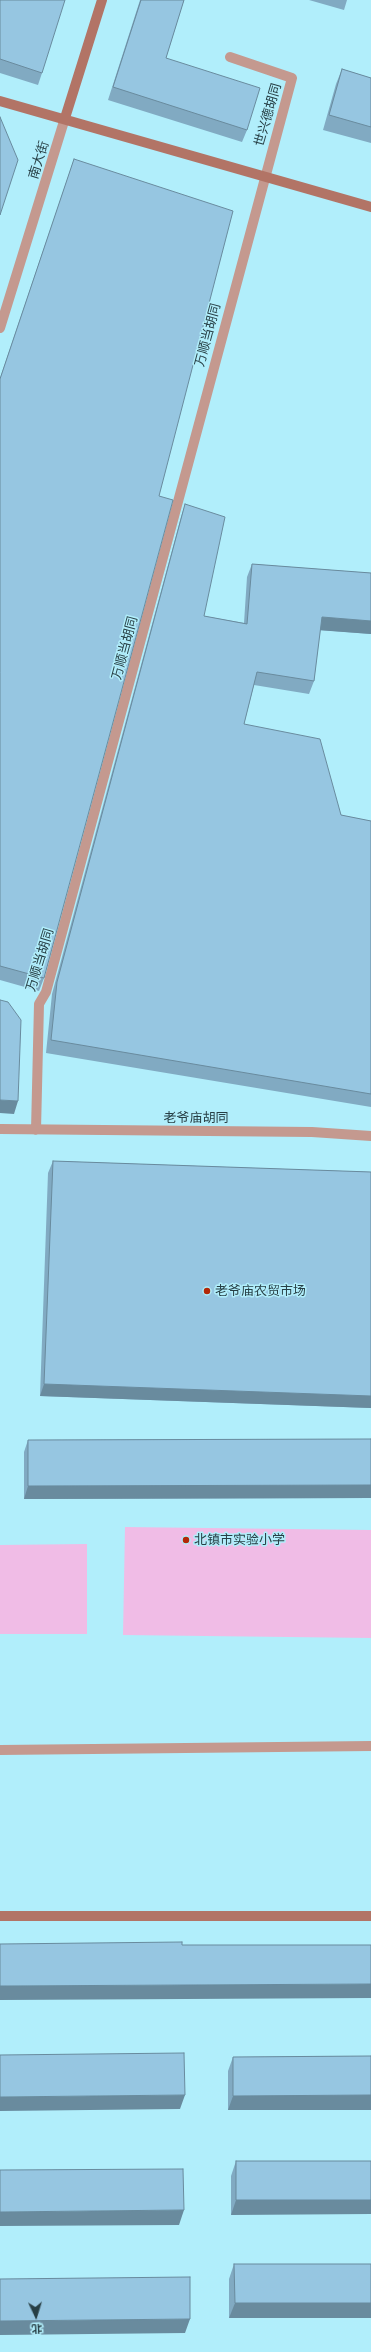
<!DOCTYPE html>
<meta charset="utf-8">
<style>
body{margin:0}
#map{position:relative;width:371px;height:2352px;overflow:hidden;background:#b1eefb;font-family:Raleway,"Noto Sans SC",sans-serif}
canvas{display:block}
.north{position:absolute;left:16px;top:2296px;width:40px;height:40px;-webkit-text-stroke:3px #b1eefb;paint-order:stroke;rotate:176deg;font-size:11px;font-weight:700;line-height:16px;text-align:center;color:#273f45}
.north::after{content:'';display:block;margin:auto;width:14px;height:18px;background:#273f45;clip-path:polygon(50% 0,100% 100%,50% 72%,0 100%)}
</style>
<div id="map">
<canvas width="371" height="2352"></canvas>
<div class="north">北</div>
</div>
<script>
const ctx = document.querySelector('canvas').getContext('2d');
ctx.lineJoin = 'round';
function fill(path, color) {
  ctx.fillStyle = color;
  ctx.fill(path, 'evenodd');
}
function toPath(rows) {
  const path = new Path2D();
  for (const r of rows) {
    path.moveTo(r[0], r[1]);
    for (let i = 2; i < r.length; i += 2) path.lineTo(r[i], r[i + 1]);
  }
  return path;
}
function trace(path, color, width, dash) {
  ctx.strokeStyle = color;
  ctx.lineWidth = width;
  ctx.lineCap = dash ? 'butt' : 'round';
  ctx.setLineDash(dash || []);
  ctx.stroke(path);
}
function label(font, color, halo, rows, align = 'center') {
  ctx.font = font + ' Raleway,"Noto Sans SC",sans-serif';
  ctx.lineWidth = 3;
  ctx.setLineDash([]);
  ctx.textBaseline = 'middle';
  ctx.strokeStyle = halo;
  ctx.fillStyle = color;
  for (const [text, x, y, turn = 0] of rows) {
    ctx.save();
    ctx.translate(x, y);
    ctx.rotate((+turn || 0) * Math.PI / 180);
    ctx.textAlign = isNaN(turn) ? turn : align;
    if (halo) ctx.strokeText(text, 0, 0);
    ctx.fillText(text, 0, 0);
    ctx.restore();
  }
}
fill(toPath([
 [125,1527,371,1530,371,1638,123,1635],
 [87,1544,87,1634,0,1634,0,1545]
]), '#f0bce6');
trace(toPath([
 [0,328,65,118],
 [0,1129,312,1132,371,1136],
 [36,1130,39,1004,46,992,292,78,230,57],
 [0,1750,371,1746]
]), '#c4998f', 10);
trace(toPath([
 [0,101,371,207],
 [65,118,102,0],
 [0,1916,371,1916]
]), '#b27466', 10);
fill(toPath([
 [0,0,42,73,38,85,0,73],
 [140,0,184,0,166,58,247,130,242,142,108,100],
 [309,0,347,0,344,10],
 [342,69,371,78,371,143,323,130,336,84],
 [74,159,159,496,44,978,39,991,0,980,0,378],
 [185,504,204,616,244,623,247,577,252,564,371,573,371,634,320,630,314,681,309,694,254,685,244,724,341,815,371,821,371,1107,46,1053,52,994,181,517],
 [53,1161,371,1172,371,1408,40,1396,48,1173],
 [371,1439,371,1498,24,1499,24,1452,28,1440],
 [371,2056,371,2110,228,2110,228,2071,233,2057],
 [236,2161,371,2161,231,2215,231,2176],
 [234,2264,371,2264,371,2318,229,2318,229,2279]
]), '#81aac2');
fill(toPath([
 [322,617,371,621,371,634,317,630],
 [0,1100,18,1101,14,1114,0,1113],
 [44,1384,371,1396,371,1408,40,1396],
 [371,1485,371,1498,24,1499,28,1486],
 [371,1984,371,1998,0,2000,0,1986],
 [185,2095,180,2109,0,2111,0,2097],
 [371,2095,371,2110,228,2110,233,2096],
 [236,2200,371,2200,371,2214,231,2215],
 [184,2210,179,2225,0,2226,0,2212],
 [235,2303,371,2303,371,2318,229,2318],
 [190,2319,185,2333,0,2335,0,2321]
]), '#698b9e');
const building = toPath([
 [0,0,65,0,42,73,0,59,0,0],
 [141,0,184,0,166,58,260,88,247,130,113,87,141,0],
 [342,69,371,78,371,127,329,115,342,69],
 [0,117,18,160,0,215,0,117],
 [74,159,233,211,159,496,173,500,44,978,0,966,0,379,74,159],
 [185,504,225,517,204,616,247,624,252,564,371,573,371,621,322,617,314,681,257,672,244,724,320,739,341,815,371,821,371,1094,51,1040,57,982,185,504],
 [0,1000,8,1002,21,1020,18,1101,0,1100,0,1000],
 [53,1161,371,1172,371,1396,44,1384,53,1161],
 [371,1439,371,1485,28,1486,28,1440,371,1439],
 [182,1942,182,1945,371,1945,371,1984,0,1986,0,1944,182,1942],
 [184,2053,185,2095,0,2097,0,2055,184,2053],
 [371,2056,371,2095,233,2096,233,2057,371,2056],
 [236,2161,371,2161,371,2200,236,2200,236,2161],
 [183,2169,184,2210,0,2212,0,2170,183,2169],
 [234,2264,371,2264,371,2303,235,2303,234,2264],
 [190,2277,190,2319,0,2321,0,2279,190,2277]
]);
fill(building, '#96c6e1');
trace(building, '#698b9e', 1);
for (const [x, y, r, color] of [
 [207,1291,4,"#b32707"],
 [186,1540,4,"#b32707"]
]) {
  const dot = new Path2D();
  dot.arc(x, y, r, 0, 2 * Math.PI);
  ctx.fillStyle = color;
  ctx.fill(dot);
  trace(dot, '#b1eefb', 1.5);
}
label('13px', '#273f45', '#b1eefb', [
 ["世兴德胡同",268,115,-74],
 ["南大街",39,160,-73],
 ["万顺当胡同",208,335,-75],
 ["万顺当胡同",125,648,-75],
 ["万顺当胡同",40,960,-73],
 ["老爷庙胡同",196,1118]
]);
label('13px', '#273f45', '#b1eefb', [
 ["老爷庙农贸市场",215,1291],
 ["北镇市实验小学",194,1540]
], 'left');
</script>
